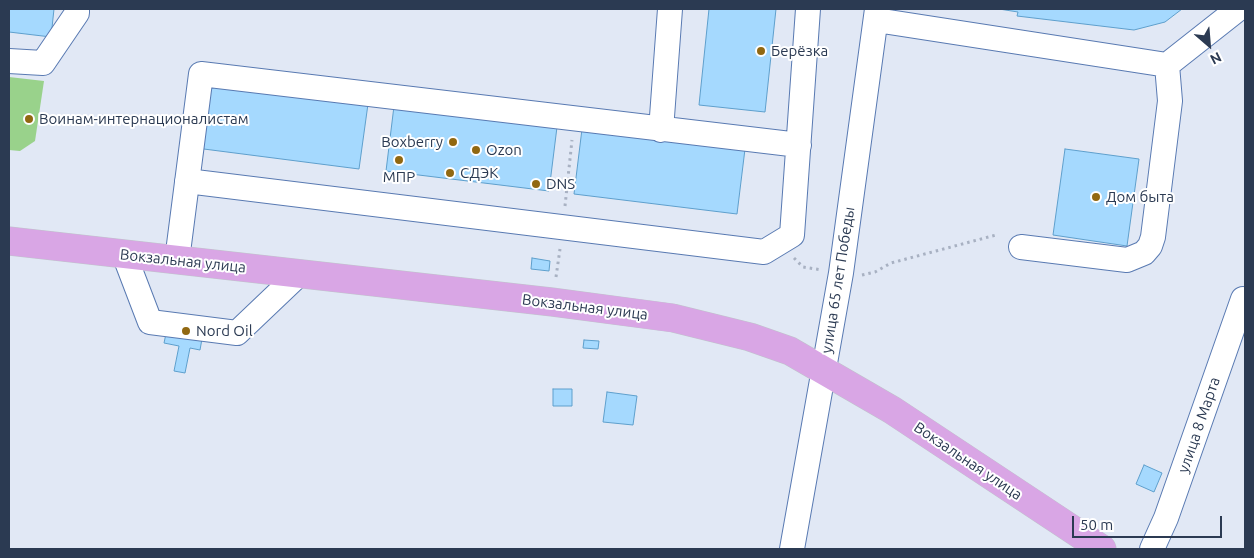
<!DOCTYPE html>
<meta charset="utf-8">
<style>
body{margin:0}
#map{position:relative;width:1254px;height:558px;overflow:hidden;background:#e1e8f5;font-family:Ubuntu,sans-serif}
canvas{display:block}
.frame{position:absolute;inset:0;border:10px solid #2b3a52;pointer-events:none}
.north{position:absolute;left:1184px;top:20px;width:50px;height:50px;-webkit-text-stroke:4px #fff;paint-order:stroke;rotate:153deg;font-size:14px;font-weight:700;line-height:20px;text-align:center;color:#2b3a52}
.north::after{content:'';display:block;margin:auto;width:18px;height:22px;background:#2b3a52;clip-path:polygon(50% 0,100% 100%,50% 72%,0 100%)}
.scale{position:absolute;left:1072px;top:516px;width:150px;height:22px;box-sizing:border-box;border:2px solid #2b3a52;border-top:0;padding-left:6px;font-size:15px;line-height:18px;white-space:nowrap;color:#2b3a52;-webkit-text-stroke:4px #fff;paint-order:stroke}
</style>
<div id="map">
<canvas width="1254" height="558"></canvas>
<div class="frame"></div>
<div class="north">N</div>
<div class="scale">50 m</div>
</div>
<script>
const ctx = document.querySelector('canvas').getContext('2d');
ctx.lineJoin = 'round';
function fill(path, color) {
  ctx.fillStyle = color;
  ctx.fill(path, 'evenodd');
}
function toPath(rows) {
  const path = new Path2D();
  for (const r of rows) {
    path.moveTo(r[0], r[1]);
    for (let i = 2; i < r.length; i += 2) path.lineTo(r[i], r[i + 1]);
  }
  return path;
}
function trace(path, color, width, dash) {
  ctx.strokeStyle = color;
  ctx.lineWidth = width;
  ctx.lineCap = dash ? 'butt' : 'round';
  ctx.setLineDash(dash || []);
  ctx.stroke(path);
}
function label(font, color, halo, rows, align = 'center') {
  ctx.font = font + ' Ubuntu,sans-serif';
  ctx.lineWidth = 4;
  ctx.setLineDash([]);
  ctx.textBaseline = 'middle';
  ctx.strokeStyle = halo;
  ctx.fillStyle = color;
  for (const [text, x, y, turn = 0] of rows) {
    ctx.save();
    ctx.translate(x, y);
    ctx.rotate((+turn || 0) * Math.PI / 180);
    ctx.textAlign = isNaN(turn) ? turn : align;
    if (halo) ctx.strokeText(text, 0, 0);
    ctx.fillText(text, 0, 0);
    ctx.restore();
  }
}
fill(toPath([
 [9,77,44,81,35,141,20,151,9,150]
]), '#99d28b');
const building = toPath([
 [9,9,54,9,51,37,9,32,9,9],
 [709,9,776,9,765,112,699,105,709,9],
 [999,9,1182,9,1165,22,1134,30,1017,16,1018,12,999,9],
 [204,83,368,104,359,169,196,148,204,83],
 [394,106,557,127,549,191,386,171,394,106],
 [582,129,745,149,737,214,574,194,582,129],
 [1065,149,1139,159,1127,246,1053,235,1065,149],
 [532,258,550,261,549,271,531,269,532,258],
 [170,315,205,322,200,350,190,348,185,373,174,371,179,346,164,343,170,315],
 [584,340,599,341,598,349,583,348,584,340],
 [553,389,572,389,572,406,553,406,553,389],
 [607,392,637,396,633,425,603,422,607,392],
 [1144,465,1162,473,1154,492,1136,484,1144,465]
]);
fill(building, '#a5d9fe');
trace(building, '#5e9fcc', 1);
const minor = toPath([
 [876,20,1167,65,1238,9],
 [9,61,43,63,77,13,77,9],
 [661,130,670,9],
 [187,181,764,252,792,235,808,9],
 [1021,247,1127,260,1144,253,1150,246,1153,237,1170,101,1167,65],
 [124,254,150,322,237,333,299,274],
 [177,260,201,74,799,145],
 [792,549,841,273,877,9],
 [1152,549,1166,518,1243,299]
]);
const major = toPath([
 [9,241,552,302,673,318,750,337,790,351,892,410,1102,549]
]);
trace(minor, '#597ab2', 26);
trace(major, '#bfc4cb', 29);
trace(toPath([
 [565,206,572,140],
 [794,258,803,267,822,270],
 [862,275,875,272,891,263,996,235],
 [556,277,560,249]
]), '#a8b1c2', 3, [2.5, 4]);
trace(minor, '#fff', 24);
trace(major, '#d9a6e5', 28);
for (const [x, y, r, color] of [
 [761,51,5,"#916811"],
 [29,119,5,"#916811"],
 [453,142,5,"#916811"],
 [476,150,5,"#916811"],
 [399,160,5,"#916811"],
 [450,173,5,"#916811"],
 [536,184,5,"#916811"],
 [1096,197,5,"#916811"],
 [186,331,5,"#916811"]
]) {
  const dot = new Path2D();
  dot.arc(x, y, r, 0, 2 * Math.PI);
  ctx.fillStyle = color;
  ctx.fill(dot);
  trace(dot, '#fff', 2);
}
label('15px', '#2b3a52', '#fff', [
 ["Берёзка",771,51],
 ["Воинам-интернационалистам",39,119],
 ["Boxberry",443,142,"right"],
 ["Ozon",486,150],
 ["СДЭК",460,173],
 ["МПР",399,177,"center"],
 ["DNS",546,184],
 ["Дом быта",1106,197],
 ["Nord Oil",196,331]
], 'left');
label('15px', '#2b3a52', '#fff', [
 ["Вокзальная улица",183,261,6],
 ["улица 65 лет Победы",838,280,-81],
 ["Вокзальная улица",585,307,7],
 ["улица 8 Марта",1199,425,-71],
 ["Вокзальная улица",968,461,34]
]);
</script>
